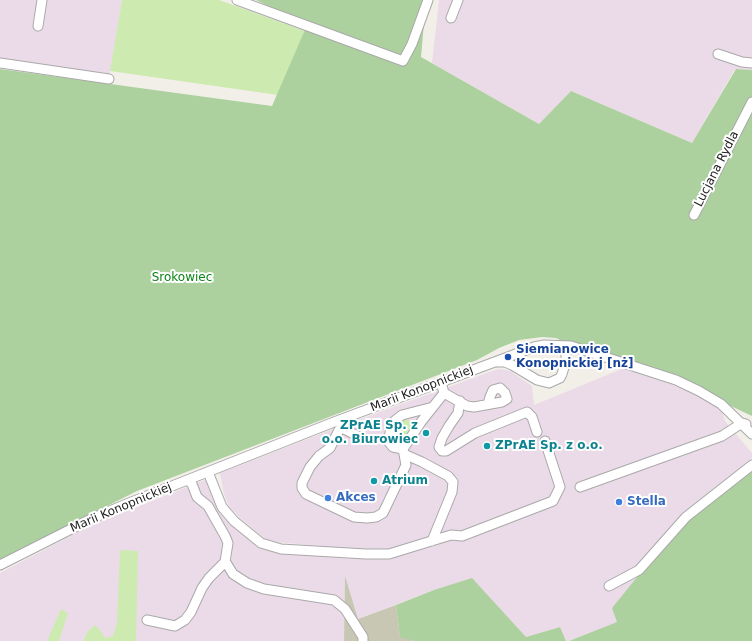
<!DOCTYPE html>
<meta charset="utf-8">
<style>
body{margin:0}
canvas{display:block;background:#f2efe9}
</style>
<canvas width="752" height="641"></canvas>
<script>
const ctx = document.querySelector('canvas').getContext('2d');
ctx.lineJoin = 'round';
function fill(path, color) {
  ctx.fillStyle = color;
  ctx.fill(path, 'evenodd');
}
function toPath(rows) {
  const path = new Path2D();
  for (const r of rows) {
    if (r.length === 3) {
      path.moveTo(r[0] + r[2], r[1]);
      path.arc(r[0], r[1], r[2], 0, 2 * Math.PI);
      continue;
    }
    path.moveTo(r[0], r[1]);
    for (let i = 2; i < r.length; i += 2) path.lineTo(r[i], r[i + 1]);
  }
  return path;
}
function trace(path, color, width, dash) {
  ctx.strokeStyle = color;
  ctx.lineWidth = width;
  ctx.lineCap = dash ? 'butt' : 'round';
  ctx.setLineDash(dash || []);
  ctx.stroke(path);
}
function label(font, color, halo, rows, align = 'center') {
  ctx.font = font + ' "DejaVu Sans",sans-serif';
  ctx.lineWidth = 4;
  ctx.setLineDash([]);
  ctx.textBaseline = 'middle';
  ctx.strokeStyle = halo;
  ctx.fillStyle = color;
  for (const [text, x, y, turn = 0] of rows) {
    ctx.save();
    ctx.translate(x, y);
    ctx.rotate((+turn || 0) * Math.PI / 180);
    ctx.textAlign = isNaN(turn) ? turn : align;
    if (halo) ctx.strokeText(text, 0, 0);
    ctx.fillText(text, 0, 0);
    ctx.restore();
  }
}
fill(toPath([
 [0,0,122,0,109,79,0,61],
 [439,0,752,0,752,70,735,69,692,143,571,91,539,124,432,63],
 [624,368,671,384,696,395,722,411,725,421,752,453,752,458,683,514,640,574,618,622,569,641,566,641,560,627,526,637,508,618,434,590,358,619,345,578,344,641,0,641,0,573,78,532,111,517,207,479,221,515,251,541,266,549,279,553,350,559,352,549,276,542,264,538,240,518,229,507,224,494,220,473,333,429,498,369,506,370,510,371,532,386,534,405]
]), '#ebdbe8');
fill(toPath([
 [345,576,358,619,396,605,400,636,414,641,344,641]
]), '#c7c7b4');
fill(toPath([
 [122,0,219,0,305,31,278,95,110,71],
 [404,428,9],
 [120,550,138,551,136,641,83,641,88,631,95,625,100,630,105,638,113,636,117,623],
 [61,609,68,613,59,641,47,641]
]), '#cdebb0');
fill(toPath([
 [256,0,426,0,421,57,539,124,571,91,692,143,736,69,752,70,752,416,684,384,571,346,556,338,542,337,519,340,499,348,477,360,137,491,0,560,0,69,272,106,307,25],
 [752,465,752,641,569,641,617,622,612,608,686,517],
 [472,578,526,637,560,627,566,641,414,641,400,637,396,605,434,590]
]), '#add19e');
const minor = toPath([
 [237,0,403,61,412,44,428,0],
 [451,18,458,0],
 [38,26,42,0],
 [718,54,742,62,752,63],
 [0,63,109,79],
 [694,215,752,102],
 [498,362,505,362,512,365,537,380,549,383,560,378,562,374,566,361,566,346],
 [444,393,467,406,474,407,502,402,507,399,505,393,500,388,493,390,490,397,488,404],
 [460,401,458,413,449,426,442,438,439,447,442,451,446,451,475,433,527,412,532,417,537,432],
 [358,436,342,428,339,430,330,448,319,456,310,467,302,483,302,488,306,494,354,517,367,518,376,517,383,513,406,465,403,449,421,422,444,393,441,382],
 [403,449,393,447,388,441,393,422,402,415,433,407],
 [404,454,422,462,448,476,453,482,452,492,432,541],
 [208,472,222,507,234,521,261,543,281,549,366,554,389,554,451,535,462,536,553,501,560,487,545,441],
 [580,487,722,436,742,423,746,424],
 [225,561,233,574,247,583,264,589,334,600,345,609,363,637,363,641],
 [0,565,93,518,129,503,334,422,508,357,534,347,544,345,571,346,676,380,699,391,721,404,752,434],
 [609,586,639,570,686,517,752,465],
 [147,620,175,626,185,620,191,612,202,588,209,578,225,562,228,543,225,536,208,506,197,497,192,484,188,480]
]);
trace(minor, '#a9a9a9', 11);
trace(minor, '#fff', 9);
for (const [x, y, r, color] of [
 [508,357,4,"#1a4fb4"],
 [426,433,4,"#0f9aa8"],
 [487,446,4,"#0f9aa8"],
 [374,481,4,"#0f9aa8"],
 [328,498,4,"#3f7fe0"],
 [619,502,4,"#3f7fe0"]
]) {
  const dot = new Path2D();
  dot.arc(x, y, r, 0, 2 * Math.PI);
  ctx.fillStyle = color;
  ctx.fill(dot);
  trace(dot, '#fff', 1.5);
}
label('12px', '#222', '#fff', [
 ["Lucjana Rydla",717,169,-63],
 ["Marii Konopnickiej",422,389,-21],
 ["Marii Konopnickiej",121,508,-23]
]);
label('12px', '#0c8416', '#fff', [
 ["Srokowiec",182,278]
]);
label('bold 12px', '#164399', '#fff', [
 ["Siemianowice",516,350],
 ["Konopnickiej [nż]",516,364]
], 'left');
label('bold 12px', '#0d838f', '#fff', [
 ["ZPrAE Sp. z",418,426,"right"],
 ["o.o. Biurowiec",418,440,"right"],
 ["ZPrAE Sp. z o.o.",495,446],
 ["Atrium",382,481]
], 'left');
label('bold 12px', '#366cbe', '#fff', [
 ["Akces",336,498],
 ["Stella",627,502]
], 'left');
</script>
